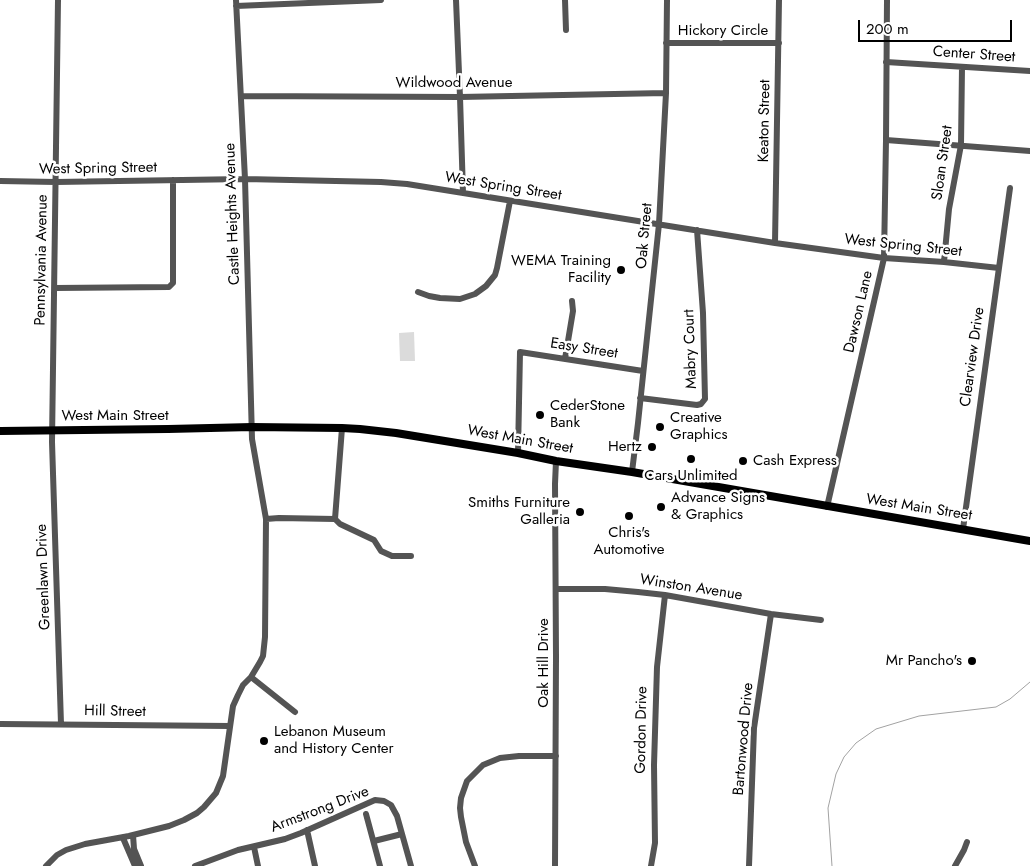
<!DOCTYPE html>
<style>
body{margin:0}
#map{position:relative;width:1030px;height:866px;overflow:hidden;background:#fff;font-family:Jost,sans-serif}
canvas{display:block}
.scale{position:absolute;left:858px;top:20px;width:154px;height:22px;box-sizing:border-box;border:2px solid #000;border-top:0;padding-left:6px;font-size:15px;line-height:18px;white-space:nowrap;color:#000;-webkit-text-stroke:4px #fff;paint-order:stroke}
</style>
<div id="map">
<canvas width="1030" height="866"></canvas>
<div class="scale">200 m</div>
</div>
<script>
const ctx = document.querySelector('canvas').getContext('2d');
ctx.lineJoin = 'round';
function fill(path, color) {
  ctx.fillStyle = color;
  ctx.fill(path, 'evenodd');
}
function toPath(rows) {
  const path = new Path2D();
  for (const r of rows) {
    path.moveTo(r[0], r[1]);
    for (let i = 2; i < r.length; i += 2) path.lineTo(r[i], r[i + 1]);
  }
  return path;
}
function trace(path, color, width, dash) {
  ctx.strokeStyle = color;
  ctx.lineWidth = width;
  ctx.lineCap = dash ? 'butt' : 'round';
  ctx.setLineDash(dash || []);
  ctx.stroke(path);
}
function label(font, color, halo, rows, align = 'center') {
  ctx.font = font + ' Jost,sans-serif';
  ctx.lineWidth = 5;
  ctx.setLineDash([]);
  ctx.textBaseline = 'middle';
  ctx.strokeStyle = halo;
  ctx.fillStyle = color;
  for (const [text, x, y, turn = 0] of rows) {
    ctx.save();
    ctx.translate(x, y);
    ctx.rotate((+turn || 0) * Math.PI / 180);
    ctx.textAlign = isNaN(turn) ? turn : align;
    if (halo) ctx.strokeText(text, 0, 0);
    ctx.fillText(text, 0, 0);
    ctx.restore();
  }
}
fill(toPath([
 [414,332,415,361,400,361,399,333]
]), '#dbdbdb');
trace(toPath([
 [832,866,828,808,836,774,844,757,856,743,876,729,919,716,996,707,1010,699,1030,682]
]), '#a2a2a2', 1);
trace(toPath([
 [58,0,52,442,61,724],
 [456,0,460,97,463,193],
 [565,0,566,30],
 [236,6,381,0],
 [666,43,779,43],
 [886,62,1030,71],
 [241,96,460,97,666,93],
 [886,140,1030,151],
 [0,181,56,182,245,179,381,182,407,184,775,243,884,258,944,262,999,268],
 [775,243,779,0],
 [944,262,949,209,961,145,962,67],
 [55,288,169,287,173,283,173,180],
 [418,292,429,296,440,298,460,299,475,294,486,286,495,275,497,268,510,201],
 [565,359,573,311,572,301],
 [640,398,697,405,701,404,705,399,703,313,697,230],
 [518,453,520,352,643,371],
 [632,472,638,423,659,224,666,93,667,0],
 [827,507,884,258,886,140,887,0],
 [266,519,279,518,335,519,340,524,374,540,381,551,392,556,411,556],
 [335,519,342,428],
 [963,529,1010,188],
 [556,589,605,589,638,592,665,595,771,614,821,620],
 [251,677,295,712],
 [0,724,230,726],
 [366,814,380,866],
 [307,830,315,866],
 [133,835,134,849,141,866],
 [123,838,135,866],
 [374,841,402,834],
 [254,847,258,866],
 [46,866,57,855,66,850,85,844,129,836,169,826,184,820,197,813,204,807,216,793,223,776,233,706,238,695,243,685,251,677,260,662,263,656,265,637,266,519,252,439,245,179,236,0],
 [195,866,238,850,285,839,301,833,375,800,384,801,391,805,397,816,411,866],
 [475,866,466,842,461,817,460,808,461,798,467,781,483,765,500,758,519,756,556,756],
 [555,866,556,657,555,484,556,461],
 [651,866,655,843,654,765,657,667,665,595],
 [749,866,754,728,771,614],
 [955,866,964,850,967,842]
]), '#545454', 6);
trace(toPath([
 [0,431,168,429,252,427,342,428,360,429,396,433,518,453,556,461,632,472,1030,541]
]), '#000', 8);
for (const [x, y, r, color] of [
 [621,270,5,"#000"],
 [540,415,5,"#000"],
 [660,427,5,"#000"],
 [652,447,5,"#000"],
 [691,459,5,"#000"],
 [743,461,5,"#000"],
 [661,507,5,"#000"],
 [580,512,5,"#000"],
 [629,516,5,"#000"],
 [972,661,5,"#000"],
 [264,741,5,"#000"]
]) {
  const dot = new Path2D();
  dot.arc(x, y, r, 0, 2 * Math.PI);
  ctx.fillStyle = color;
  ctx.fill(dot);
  trace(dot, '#fff', 2);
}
label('15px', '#000', '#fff', [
 ["Hickory Circle",723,31],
 ["Center Street",974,55,4],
 ["Wildwood Avenue",454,83],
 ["Keaton Street",765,121,-89],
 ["Sloan Street",943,163,-82],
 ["West Spring Street",98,169,-1],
 ["West Spring Street",503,187,9],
 ["Castle Heights Avenue",233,214,-92],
 ["Oak Street",645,236,-85],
 ["West Spring Street",903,246,6],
 ["Pennsylvania Avenue",42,260,-89],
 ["Dawson Lane",859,312,-77],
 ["Easy Street",584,349,9],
 ["Mabry Court",691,349,-92],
 ["Clearview Drive",973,357,-82],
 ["West Main Street",115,416],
 ["West Main Street",520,440,10],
 ["West Main Street",919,508,9],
 ["Greenlawn Drive",44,577,-92],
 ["Winston Avenue",691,588,9],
 ["Oak Hill Drive",544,663,-90],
 ["Hill Street",115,712,1],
 ["Gordon Drive",642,730,-89],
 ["Bartonwood Drive",744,739,-85],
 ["Armstrong Drive",320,810,-21]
]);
label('15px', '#000', '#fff', [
 ["WEMA Training",611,261,"right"],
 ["Facility",611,278,"right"],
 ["CederStone",550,406],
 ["Bank",550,423],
 ["Creative",670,418],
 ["Graphics",670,435],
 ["Hertz",642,447,"right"],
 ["Cash Express",753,461],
 ["Cars Unlimited",691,476,"center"],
 ["Advance Signs",671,498],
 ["& Graphics",671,515],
 ["Smiths Furniture",570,503,"right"],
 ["Galleria",570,520,"right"],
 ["Chris's",629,533,"center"],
 ["Automotive",629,550,"center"],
 ["Mr Pancho's",962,661,"right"],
 ["Lebanon Museum",274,732],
 ["and History Center",274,749]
], 'left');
</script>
